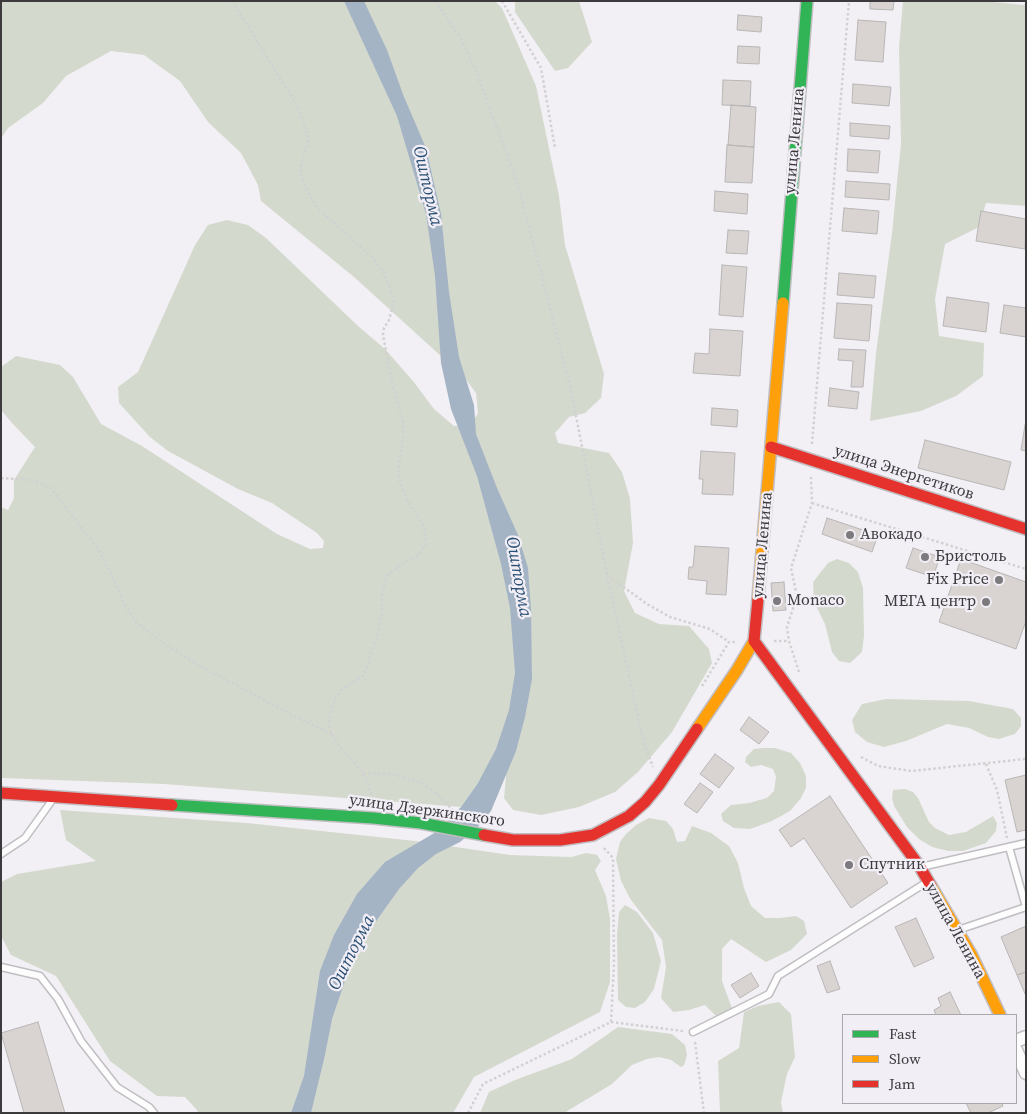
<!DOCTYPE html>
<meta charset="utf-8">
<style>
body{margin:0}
#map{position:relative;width:1027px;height:1114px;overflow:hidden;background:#f2f0f4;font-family:"Source Serif 4",serif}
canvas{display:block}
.frame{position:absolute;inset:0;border:2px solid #3c3a3d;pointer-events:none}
.legend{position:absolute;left:842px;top:1014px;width:175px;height:90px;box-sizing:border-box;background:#f2eef6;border:1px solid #a9a6ac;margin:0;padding:6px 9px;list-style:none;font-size:15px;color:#3c3a3d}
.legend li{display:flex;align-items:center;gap:10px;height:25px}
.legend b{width:25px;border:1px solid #a9a6ac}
</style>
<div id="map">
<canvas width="1027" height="1114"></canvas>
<div class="frame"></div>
<ul class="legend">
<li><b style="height:6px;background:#30b455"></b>Fast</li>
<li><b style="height:6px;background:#ff9f0a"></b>Slow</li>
<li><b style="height:6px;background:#e5322d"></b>Jam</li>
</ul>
</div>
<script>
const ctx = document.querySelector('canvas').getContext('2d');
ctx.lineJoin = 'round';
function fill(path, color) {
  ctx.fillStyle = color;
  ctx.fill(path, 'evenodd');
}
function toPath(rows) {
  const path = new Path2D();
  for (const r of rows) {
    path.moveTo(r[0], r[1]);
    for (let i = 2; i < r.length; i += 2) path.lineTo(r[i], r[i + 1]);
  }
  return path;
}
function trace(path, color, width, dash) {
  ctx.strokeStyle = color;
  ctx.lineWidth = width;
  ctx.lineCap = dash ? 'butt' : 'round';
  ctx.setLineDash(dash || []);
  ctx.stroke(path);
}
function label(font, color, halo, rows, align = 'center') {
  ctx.font = font + ' "Source Serif 4",serif';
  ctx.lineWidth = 4.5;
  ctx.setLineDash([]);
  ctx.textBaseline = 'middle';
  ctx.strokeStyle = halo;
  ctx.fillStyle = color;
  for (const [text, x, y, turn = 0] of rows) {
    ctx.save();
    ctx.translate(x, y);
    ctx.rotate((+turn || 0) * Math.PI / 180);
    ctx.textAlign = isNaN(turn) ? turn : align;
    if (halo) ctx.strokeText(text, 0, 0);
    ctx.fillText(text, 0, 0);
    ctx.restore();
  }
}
fill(toPath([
 [1,1,495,1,502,8,536,86,559,196,565,245,604,374,601,398,585,413,569,417,555,433,558,443,609,453,622,472,630,499,633,543,624,591,635,613,659,624,689,626,709,649,712,663,672,732,638,772,615,792,579,807,541,815,513,810,504,798,506,775,501,767,478,783,461,807,164,784,1,778,1,507,8,510,14,498,14,480,35,447,12,423,1,410,1,367,16,356,60,365,73,377,101,424,142,446,277,534,310,549,323,548,324,541,317,533,272,503,238,489,168,451,150,437,119,403,118,387,138,372,195,245,208,225,227,220,248,225,266,238,358,326,385,349,413,381,434,409,454,426,471,425,478,413,476,393,464,377,354,277,261,201,258,185,241,153,208,122,180,81,144,55,111,51,66,76,43,103,8,128,1,139],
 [515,1,579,1,592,42,568,68,555,71,515,12],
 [903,1,984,1,1024,5,1026,1,1026,206,986,203,979,227,945,244,935,299,939,336,984,343,983,376,956,396,921,411,870,421,876,353,892,233,901,143,899,48],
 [837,559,849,563,858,572,863,588,864,636,862,652,850,663,839,661,832,652,825,624,814,602,813,582,828,563],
 [886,699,969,701,1013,709,1021,718,1021,726,1015,734,999,739,988,737,969,728,947,724,906,741,884,747,867,742,855,732,852,720,862,704],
 [763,748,775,748,791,753,800,763,806,776,806,788,801,798,790,811,772,821,750,829,734,828,723,821,721,814,731,805,749,803,767,798,774,791,776,777,773,769,761,765,751,767,745,762,746,757,754,749],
 [905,789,913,792,918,798,929,822,935,828,949,835,966,832,993,816,997,823,996,831,986,843,963,851,948,851,932,847,919,839,907,827,894,806,892,798,893,790],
 [60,810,247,823,415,841,510,855,571,857,586,853,597,855,601,861,595,870,606,896,610,919,610,982,600,1012,474,1077,453,1113,198,1113,197,1110,185,1097,157,1096,110,1061,56,976,11,955,1,936,1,882,17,874,96,861,66,840],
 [649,818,666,821,673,829,677,842,685,841,692,826,711,833,729,846,738,863,744,888,751,906,765,918,780,918,796,916,804,921,807,934,791,950,766,962,731,939,722,949,722,981,733,1011,719,1019,705,1005,689,1010,673,1012,661,998,666,967,662,940,631,900,621,881,616,859,620,842,626,834,636,825],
 [625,905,637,912,653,933,661,961,654,989,645,1002,635,1008,626,1007,618,1000,617,934,619,912],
 [779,1002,791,1014,795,1057,787,1074,781,1102,783,1113,720,1113,718,1061,739,1048,744,1012,758,1006],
 [618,1027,672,1034,685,1045,687,1055,684,1065,681,1067,671,1060,659,1057,647,1059,632,1065,612,1084,564,1113,480,1113,489,1092,515,1080,572,1059]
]), '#d4d9ce');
fill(toPath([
 [344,1,364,1,387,50,404,97,426,148,441,214,449,292,459,357,474,405,476,434,497,488,518,535,528,568,531,609,532,679,525,717,516,751,491,811,477,828,460,842,436,854,418,868,399,889,367,934,349,969,332,1019,325,1055,311,1113,291,1113,304,1076,320,971,334,935,357,894,385,862,436,832,461,807,478,783,496,749,509,710,515,673,510,608,501,564,477,476,451,409,441,363,435,276,426,214,397,116]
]), '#a4b4c5');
const building = toPath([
 [870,1,894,1,893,10,870,9,870,1],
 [738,15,762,17,761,32,737,30,738,15],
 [858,20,886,22,883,62,855,60,858,20],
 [738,46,760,47,759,64,737,63,738,46],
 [723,80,751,81,750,106,722,105,723,80],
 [853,84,891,87,889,106,852,103,853,84],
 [731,105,756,107,754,147,728,145,731,105],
 [850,123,890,126,889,139,850,136,850,123],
 [727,145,754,147,752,183,725,182,727,145],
 [848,149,880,151,878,173,847,171,848,149],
 [846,181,890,184,889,200,845,197,846,181],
 [715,191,748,194,747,214,714,211,715,191],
 [844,208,879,211,877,234,842,231,844,208],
 [981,211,1026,219,1025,249,976,241,981,211],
 [728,230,749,231,747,254,726,253,728,230],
 [722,265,747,267,743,317,719,315,722,265],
 [839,273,876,276,874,298,837,295,839,273],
 [947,297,989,303,986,332,943,326,947,297],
 [837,303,872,305,869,341,834,338,837,303],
 [1004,305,1026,308,1026,337,1000,333,1004,305],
 [710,329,743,331,740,376,693,373,695,353,709,354,710,329],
 [839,349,866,350,863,387,851,387,853,361,838,360,839,349],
 [830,388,859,392,857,409,828,406,830,388],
 [712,408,738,410,737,427,711,425,712,408],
 [1025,425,1026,425,1026,451,1021,450,1025,425],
 [925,440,1011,462,1004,490,918,468,925,440],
 [701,451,735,453,733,495,702,494,703,479,699,479,701,451],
 [827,518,878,535,872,552,822,534,827,518],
 [695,546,729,548,726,595,706,594,707,581,688,579,689,567,693,567,695,546],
 [913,548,940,557,933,577,906,568,913,548],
 [961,559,1026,582,1026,621,1016,649,939,622,961,559],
 [784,582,786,610,773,611,771,583,784,582],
 [749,717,769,732,759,744,740,730,749,717],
 [715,754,734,768,719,788,700,774,715,754],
 [1026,775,1026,830,1017,832,1005,780,1026,775],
 [700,783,713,792,697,813,684,804,700,783],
 [830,796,888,883,851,908,804,838,791,847,779,830,830,796],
 [916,918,934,958,914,967,895,927,916,918],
 [1026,926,1026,972,1017,975,1001,937,1026,926],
 [830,961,840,989,827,993,817,966,830,961],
 [1026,972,1026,996,1017,975,1026,972],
 [751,973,759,986,740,998,731,985,751,973],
 [950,992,961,1015,936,1015,934,1010,941,1006,938,998,950,992],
 [38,1022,65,1113,24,1113,1,1033,38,1022],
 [966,1103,1002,1103,1003,1106,988,1113,971,1113,966,1103]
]);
fill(building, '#d9d3d1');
trace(building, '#b8b6b6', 1);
const lane = toPath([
 [1009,847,1026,907],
 [1,854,25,838,53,799],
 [921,867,1026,843],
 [958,930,1026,907],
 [1,967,40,976,58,999,81,1041,117,1087,149,1107,154,1113],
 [693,1032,769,994,778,976,927,882]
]);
const street = toPath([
 [1016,1041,1026,1037],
 [1016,1050,1026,1073]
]);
const fast = toPath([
 [783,303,807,1],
 [172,805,373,818,421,823,484,835]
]);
const slow = toPath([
 [758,599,783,303],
 [697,729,737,670,754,641],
 [931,886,971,954,1000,1015]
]);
const jam = toPath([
 [771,447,1026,529],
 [758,599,754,641,920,867,931,886],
 [1,793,172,805],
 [484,835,513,840,560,840,593,835,629,816,645,802,659,785,697,729]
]);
trace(lane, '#c0bec2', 9);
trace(street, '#c0bec2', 15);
trace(fast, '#c0bec2', 14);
trace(slow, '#c0bec2', 14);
trace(jam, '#c0bec2', 14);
trace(toPath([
 [232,1,298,107,309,139,300,168,302,178,309,194,318,209,371,256,383,271,389,285,394,301,389,320,384,328,383,335,393,387,403,421,403,439,398,470,400,482,407,499,424,526,426,544,418,555,397,567,387,576,382,595,382,613,377,637,370,654,368,665,363,676,343,688,336,697,330,714,329,726,332,734,340,747,363,773,372,795,372,802],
 [435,1,460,37,475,68,518,185,570,385,607,575,644,744,653,767],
 [502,1,541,68,555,148],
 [812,444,849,1],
 [1,478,32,480,51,488,99,551,112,576,124,603,136,622,159,640,198,665,302,720,332,734],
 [812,503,1026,569],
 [607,575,647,604,670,617,710,629,729,642],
 [774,641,789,641],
 [799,672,789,641,787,627,797,596,791,568,812,503,811,477],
 [702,686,729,642,736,642],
 [861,757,878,766,911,771,1026,759],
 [986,764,997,790,1007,838],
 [363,773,393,774,421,783,434,792,453,810],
 [611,1022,683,1031],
 [695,1042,704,1113],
 [468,1113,483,1084,611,1022,614,964,613,858,603,847]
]), '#d1d1d2', 2.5, [2.5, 2.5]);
trace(lane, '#fdfdfd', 6);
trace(street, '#fdfdfd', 12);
trace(fast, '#30b455', 11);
trace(slow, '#ff9f0a', 11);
trace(jam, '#e5322d', 11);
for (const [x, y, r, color] of [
 [850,535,5,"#7c7a7d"],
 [925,557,5,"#7c7a7d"],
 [999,580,5,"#7c7a7d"],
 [777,601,5,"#7c7a7d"],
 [986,602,5,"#7c7a7d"],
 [849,865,5,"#7c7a7d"]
]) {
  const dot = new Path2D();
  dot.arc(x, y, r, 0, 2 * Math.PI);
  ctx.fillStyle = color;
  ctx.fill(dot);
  trace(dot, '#f2eef6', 2);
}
label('16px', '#3c3a3d', '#f2eef6', [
 ["улица Ленина",795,141,-85],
 ["улица Энергетиков",904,473,18],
 ["улица Ленина",763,545,-85],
 ["улица Дзержинского",427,811,8],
 ["улица Ленина",955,931,61]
]);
label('16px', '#3c3a3d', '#f2eef6', [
 ["Авокадо",860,535],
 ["Бристоль",935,557],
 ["Fix Price",989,580,"right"],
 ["Monaco",787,601],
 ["МЕГА центр",976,602,"right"],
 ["Спутник",859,865]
], 'left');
label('italic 18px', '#294f72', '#f2eef6', [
 ["Ошторма",427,186,77],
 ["Ошторма",518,577,80],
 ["Ошторма",352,953,-63]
]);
</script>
